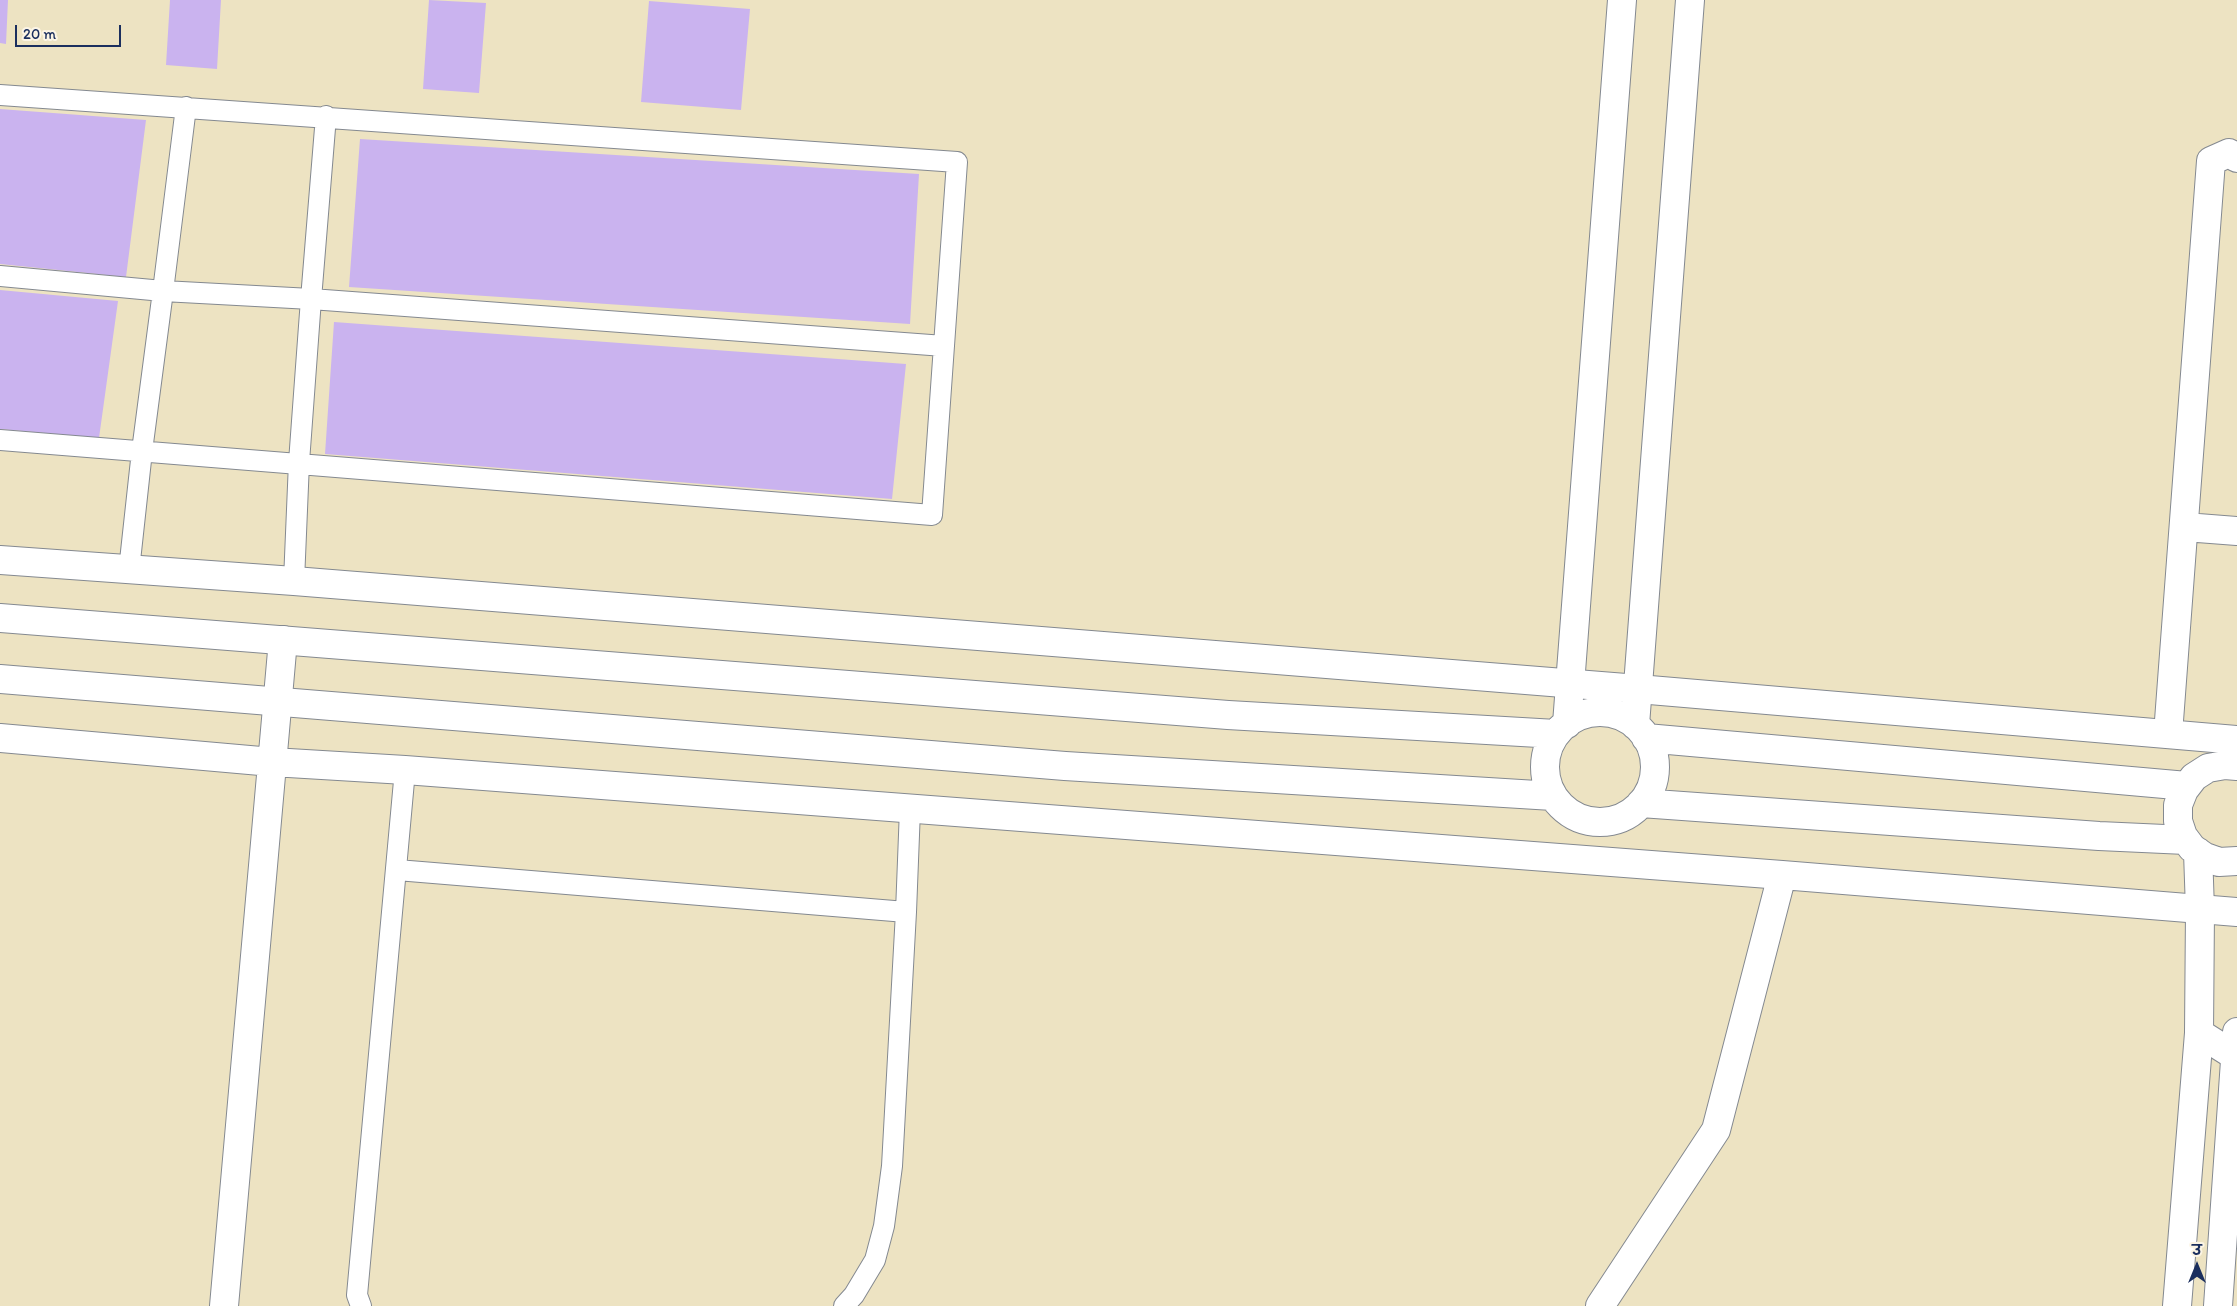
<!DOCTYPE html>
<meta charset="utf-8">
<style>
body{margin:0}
#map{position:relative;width:2237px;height:1306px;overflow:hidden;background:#ede3c2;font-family:Itim,"Playpen Sans Deva",sans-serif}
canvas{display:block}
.north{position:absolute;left:2172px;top:1241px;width:50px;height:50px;-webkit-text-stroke:4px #fcf5e5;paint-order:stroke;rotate:0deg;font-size:14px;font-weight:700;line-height:20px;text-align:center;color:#1b2f5e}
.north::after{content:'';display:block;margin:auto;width:18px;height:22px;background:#1b2f5e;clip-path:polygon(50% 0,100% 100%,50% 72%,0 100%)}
.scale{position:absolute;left:15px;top:25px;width:106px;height:22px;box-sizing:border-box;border:2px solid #1b2f5e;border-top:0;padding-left:6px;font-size:15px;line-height:18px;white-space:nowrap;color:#1b2f5e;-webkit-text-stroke:4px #fcf5e5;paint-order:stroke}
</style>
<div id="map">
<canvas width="2237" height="1306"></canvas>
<div class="north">उ</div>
<div class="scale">20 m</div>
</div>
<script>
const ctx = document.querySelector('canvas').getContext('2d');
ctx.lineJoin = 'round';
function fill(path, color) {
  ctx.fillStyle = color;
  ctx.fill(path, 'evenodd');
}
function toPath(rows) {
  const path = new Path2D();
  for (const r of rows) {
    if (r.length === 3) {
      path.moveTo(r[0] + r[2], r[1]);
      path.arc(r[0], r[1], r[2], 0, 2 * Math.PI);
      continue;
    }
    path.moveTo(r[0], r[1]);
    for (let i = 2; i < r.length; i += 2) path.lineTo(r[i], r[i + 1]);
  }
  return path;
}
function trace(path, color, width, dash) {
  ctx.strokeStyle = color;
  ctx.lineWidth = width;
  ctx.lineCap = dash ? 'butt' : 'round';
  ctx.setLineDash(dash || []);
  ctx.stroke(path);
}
fill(toPath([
 [0,0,8,0,6,44,0,43],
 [170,0,221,0,217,69,166,65],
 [429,0,486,3,479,93,423,89],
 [649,1,750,9,741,110,641,102],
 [0,109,146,120,126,277,0,264],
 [360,139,919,174,910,324,349,287],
 [0,290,118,301,99,438,0,429],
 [334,322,906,364,892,499,325,454]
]), '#cab3ef');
const service = toPath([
 [0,95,957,162,932,515,0,440],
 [326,116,311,299,944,346],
 [0,276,163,291,186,107],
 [129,570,142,451,163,291,311,299,299,462,294,581],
 [397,870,906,912,892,1166,884,1226,875,1260,854,1295,844,1306],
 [906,912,910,809],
 [361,1306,357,1295,405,770]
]);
const minor = toPath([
 [2185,527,2237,531],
 [0,560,294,581,1638,689,2237,740],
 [2168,734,2211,161,2229,153,2237,158],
 [0,738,272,762,405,770,1782,875,2237,912],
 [2199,1033,2237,1057],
 [224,1306,283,640],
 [1600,1306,1716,1130,1782,875]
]);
const tertiary = toPath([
 [0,618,1228,715,1556,734],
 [0,679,1065,766,1553,796],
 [1600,767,55],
 [1567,724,1622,0],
 [1635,725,1690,0],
 [1646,738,2187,786],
 [2237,766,2225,765,2208,768,2194,777,2184,790,2178,805,2178,821,2183,836,2192,848,2205,857,2219,862,2237,861],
 [1641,803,2099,836,2186,840],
 [2177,1306,2199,1033,2200,910,2198,852],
 [2218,1306,2237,1032]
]);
trace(service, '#848990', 22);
trace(minor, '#848990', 30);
trace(tertiary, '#848990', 30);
trace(service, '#fff', 20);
trace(minor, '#fff', 28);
trace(tertiary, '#fff', 28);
</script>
